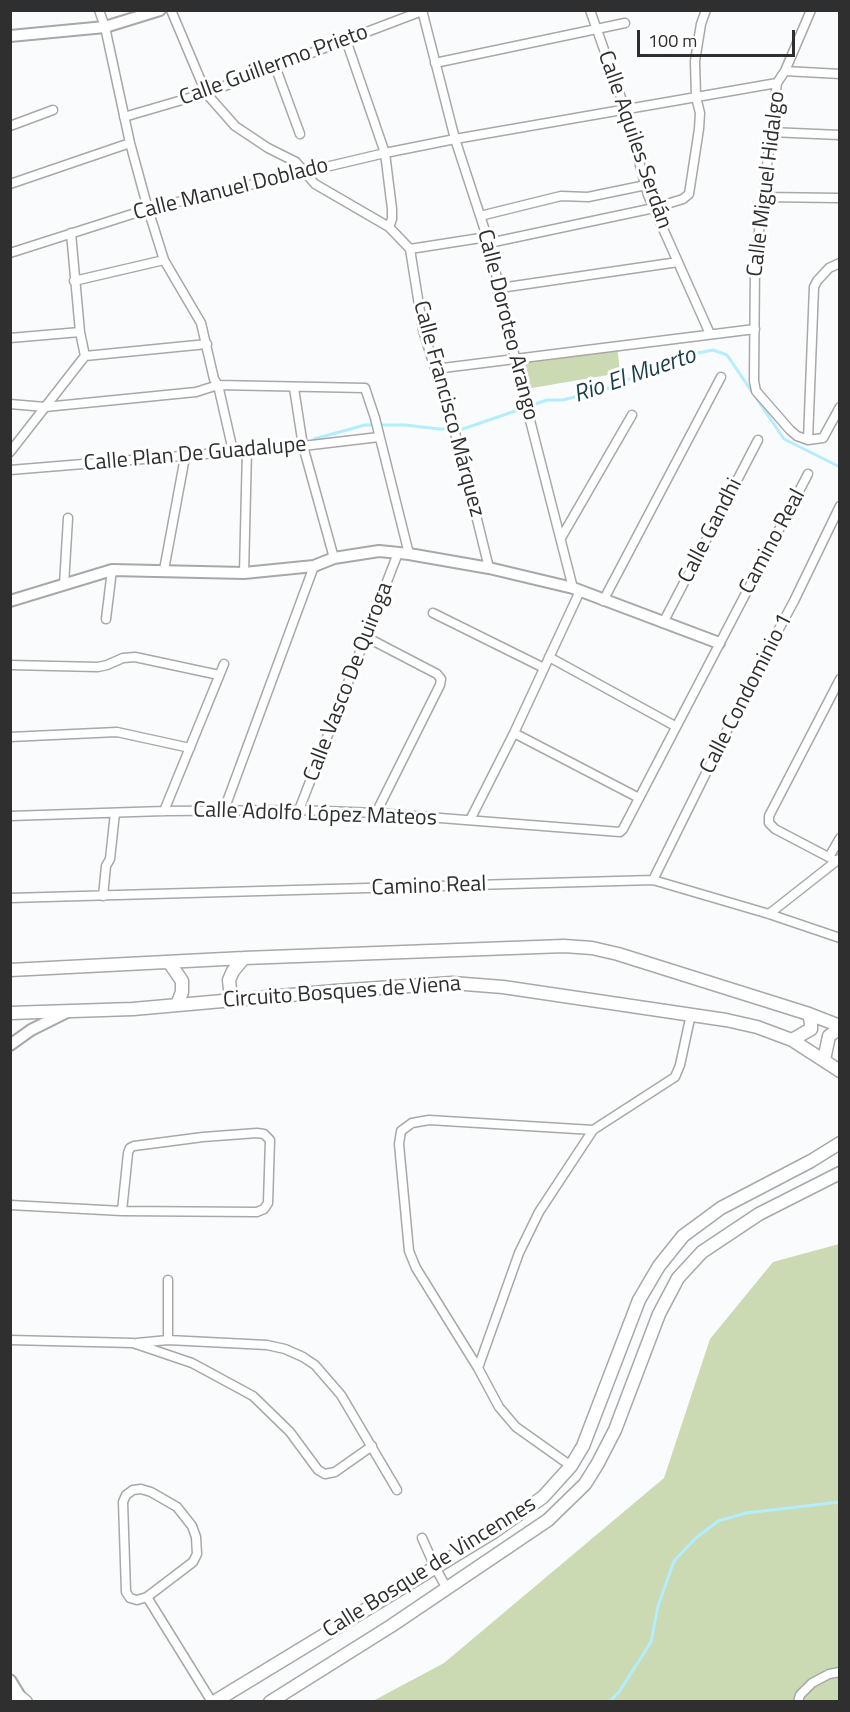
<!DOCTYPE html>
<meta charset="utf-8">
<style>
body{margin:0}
#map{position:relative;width:850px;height:1712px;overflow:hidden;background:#fafbfc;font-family:"Titillium Web",sans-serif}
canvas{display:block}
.frame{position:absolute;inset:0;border:12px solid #2f2f30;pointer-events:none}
.scale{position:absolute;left:637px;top:30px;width:158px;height:27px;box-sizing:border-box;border:3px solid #2f2f30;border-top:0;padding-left:8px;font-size:18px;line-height:21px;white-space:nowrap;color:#2f2f30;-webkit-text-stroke:4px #fff;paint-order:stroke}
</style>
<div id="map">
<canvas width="850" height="1712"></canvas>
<div class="frame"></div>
<div class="scale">100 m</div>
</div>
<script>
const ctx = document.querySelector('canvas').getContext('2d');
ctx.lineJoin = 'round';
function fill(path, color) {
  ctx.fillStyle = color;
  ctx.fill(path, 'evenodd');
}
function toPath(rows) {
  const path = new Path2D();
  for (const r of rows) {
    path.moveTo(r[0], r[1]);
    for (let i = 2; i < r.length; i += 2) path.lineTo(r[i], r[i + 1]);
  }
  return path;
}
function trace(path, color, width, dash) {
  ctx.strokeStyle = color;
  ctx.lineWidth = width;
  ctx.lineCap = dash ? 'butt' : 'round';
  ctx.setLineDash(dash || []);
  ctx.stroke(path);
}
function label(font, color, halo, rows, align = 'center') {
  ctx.font = font + ' "Titillium Web",sans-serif';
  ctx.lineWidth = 6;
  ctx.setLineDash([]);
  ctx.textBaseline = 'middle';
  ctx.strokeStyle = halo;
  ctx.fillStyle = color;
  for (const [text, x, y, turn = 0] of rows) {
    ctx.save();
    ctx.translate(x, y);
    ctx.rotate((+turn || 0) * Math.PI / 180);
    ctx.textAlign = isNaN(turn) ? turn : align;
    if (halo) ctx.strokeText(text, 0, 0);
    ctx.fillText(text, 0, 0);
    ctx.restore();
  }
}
fill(toPath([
 [617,345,620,373,526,389,518,361],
 [839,1244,839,1701,371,1702,444,1663,664,1478,710,1339,773,1262]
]), '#ccdab4');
trace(toPath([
 [314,439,365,425,405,425,439,429,463,429,547,400,563,400,609,388,682,356,713,350,727,355,784,439,840,467],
 [609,1702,619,1692,651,1642,658,1606,674,1561,696,1538,718,1521,746,1513,840,1502]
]), '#b3edfe', 3);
const minor = toPath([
 [99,10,105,27,130,143,148,209,164,260,201,323,214,379,218,385,233,451],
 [171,10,206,93,235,126,268,148,296,162,315,184,389,227,410,249],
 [422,10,455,139,489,243,522,389,573,588],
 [590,10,625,109,648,195,710,334],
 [811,10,785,71,777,83,755,264,754,381,756,391,790,430,797,436,808,440,823,438,840,407],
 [346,40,385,153,392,209,392,219,389,227],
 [435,63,625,23],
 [275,66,300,134],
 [785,71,840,74],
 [124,117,206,93,422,11],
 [10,126,53,110],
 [770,132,840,135],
 [10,184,130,143],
 [763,197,840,198],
 [480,216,561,196,588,197,646,185],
 [489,243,654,208,683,199,689,194,699,129,700,113,696,97,695,61,701,24,706,10],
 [410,249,423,330,459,446,489,568],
 [410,249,487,237],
 [10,253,148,209,385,153,455,139,777,83],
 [74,281,164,260],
 [500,288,678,262],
 [10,338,80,332],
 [85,356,207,344],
 [435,369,755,329],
 [294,388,303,446,334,558],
 [10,404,45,407,196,392,218,385,365,388,375,418,409,554],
 [808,440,814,287,817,281,829,268,840,263],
 [10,452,85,356,80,332,71,233],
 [10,470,303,446,379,437],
 [561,538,632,415],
 [164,570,185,457],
 [244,573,247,450],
 [64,585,68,518],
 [603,601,721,377],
 [433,613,544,668],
 [106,619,112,570],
 [663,623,758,440],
 [366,637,437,674,441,679,440,685,376,813],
 [549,657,675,726],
 [10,665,98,667,107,665,123,658,135,657,219,675],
 [514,733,639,798],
 [10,737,117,732,190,748],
 [224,810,314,566],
 [299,810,398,553],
 [164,811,224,664],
 [10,816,164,811,299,810,376,813,620,832,623,829,808,474],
 [470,820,514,733,580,591],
 [829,857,840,838],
 [836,861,775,829,769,823,769,816,840,679],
 [653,880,758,668,794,601,840,506],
 [103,896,106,866,110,859,115,813],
 [10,898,653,880,769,914,840,938],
 [769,914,839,859],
 [10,1205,122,1211,257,1212,264,1209,268,1203,270,1140,264,1134,257,1133,203,1137,134,1146,130,1148,128,1153,122,1211],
 [168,1280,168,1340],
 [10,1340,133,1343,192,1363,253,1396,290,1432,318,1470,325,1474,335,1472,372,1446],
 [137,1343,168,1340,267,1345,285,1349,303,1357,315,1365,341,1395,397,1490],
 [478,1368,416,1268,409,1251,399,1144,401,1131,412,1123,429,1120,593,1130],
 [571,1466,516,1427,499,1407,478,1368,519,1253,539,1212,593,1130,675,1077,680,1065,691,1014],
 [141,1489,151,1492,177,1507,192,1526,196,1537,197,1554,193,1562,147,1597,137,1600,130,1598,126,1592,123,1502,126,1495,133,1490,141,1489],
 [422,1538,435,1567,446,1587],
 [147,1597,212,1702],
 [798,1702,800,1695,812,1683,829,1674,840,1672]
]);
const tertiary = toPath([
 [10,36,105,27,160,10],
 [10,601,112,570,244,573,314,566,334,558,379,551,409,554,489,568,573,588,719,643],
 [10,1045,31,1030,67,1012],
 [10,1680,21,1698]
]);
const secondary = toPath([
 [169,962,182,981,182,992,177,1005],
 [10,970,244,958,564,946,592,948,618,954,809,1014,840,1026],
 [237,1000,230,989,229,980,233,971,244,958],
 [10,1013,133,1009,335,991,452,983,503,987,726,1020,757,1027,792,1040,840,1071],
 [792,1040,811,1029,811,1023,809,1014],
 [824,1060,829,1036,840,1028],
 [10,1696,21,1698,26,1702],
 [214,1702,495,1531,543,1497,571,1466,583,1446,639,1300,659,1266,683,1236,721,1208,811,1161,840,1143],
 [270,1702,391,1626,548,1520,585,1484,598,1463,615,1430,659,1314,678,1278,702,1252,759,1214,840,1173]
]);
trace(minor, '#a8a8a9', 11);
trace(tertiary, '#a8a8a9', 14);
trace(secondary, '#a8a8a9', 15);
trace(minor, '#fff', 8);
trace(tertiary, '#fff', 10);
trace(secondary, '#fff', 12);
label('22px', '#2f2f30', '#fff', [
 ["Calle Guillermo Prieto",274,66,-20],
 ["Calle Aquiles Serdán",634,140,71],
 ["Calle Miguel Hidalgo",767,184,-83],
 ["Calle Manuel Doblado",231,190,-14],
 ["Calle Doroteo Arango",507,325,76],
 ["Calle Francisco Márquez",448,409,75],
 ["Calle Plan De Guadalupe",195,455,-5],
 ["Calle Gandhi",711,531,-63],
 ["Camino Real",773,542,-62],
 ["Calle Vasco De Quiroga",349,682,-69],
 ["Calle Condominio 1",747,694,-63],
 ["Calle Adolfo López Mateos",315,815,2],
 ["Camino Real",429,887,-2],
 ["Circuito Bosques de Viena",342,993,-4],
 ["Calle Bosque de Vincennes",430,1568,-32]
]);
label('italic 24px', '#1b3e48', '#fff', [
 ["Rio El Muerto",635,376,-19]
]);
</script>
